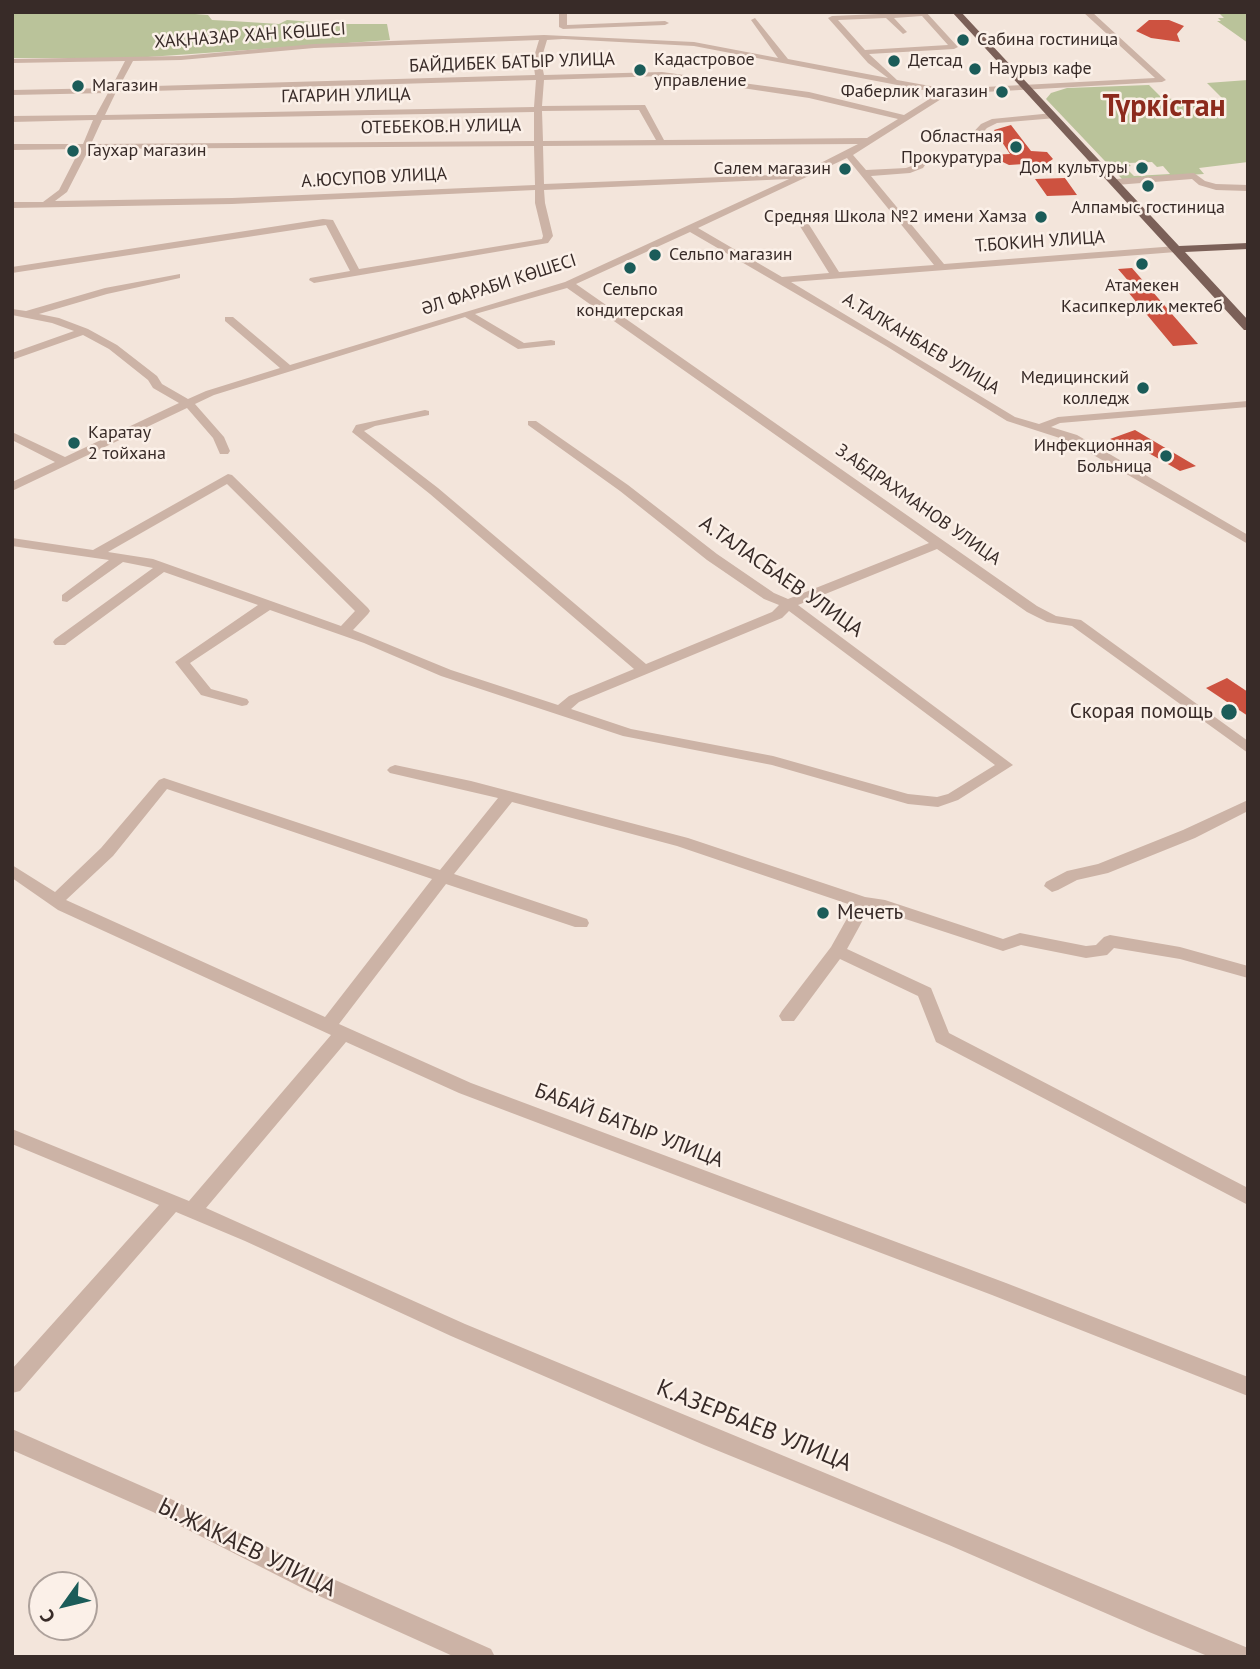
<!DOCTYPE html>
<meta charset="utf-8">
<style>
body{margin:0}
#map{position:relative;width:1260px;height:1669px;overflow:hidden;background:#f3e5db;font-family:"PT Sans",sans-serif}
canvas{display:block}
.frame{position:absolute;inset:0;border:14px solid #382b28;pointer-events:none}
.north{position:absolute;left:28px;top:1571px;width:70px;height:70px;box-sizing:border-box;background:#fbf0e8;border:2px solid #ada19b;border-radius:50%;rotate:236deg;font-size:19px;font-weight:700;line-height:28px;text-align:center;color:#382b28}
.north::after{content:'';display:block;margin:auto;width:24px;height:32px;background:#1b5c59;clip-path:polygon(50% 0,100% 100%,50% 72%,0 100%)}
</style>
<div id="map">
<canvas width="1260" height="1669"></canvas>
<div class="frame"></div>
<div class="north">С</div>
</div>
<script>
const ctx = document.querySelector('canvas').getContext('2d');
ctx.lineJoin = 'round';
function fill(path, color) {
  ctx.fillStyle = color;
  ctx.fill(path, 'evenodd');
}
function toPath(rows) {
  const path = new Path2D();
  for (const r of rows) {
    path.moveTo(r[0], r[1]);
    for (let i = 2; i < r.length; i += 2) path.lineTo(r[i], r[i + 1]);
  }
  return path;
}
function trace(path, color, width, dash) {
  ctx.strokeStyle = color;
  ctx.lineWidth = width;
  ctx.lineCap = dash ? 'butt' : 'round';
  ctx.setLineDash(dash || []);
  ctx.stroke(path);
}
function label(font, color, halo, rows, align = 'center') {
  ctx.font = font + ' "PT Sans",sans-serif';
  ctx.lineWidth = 5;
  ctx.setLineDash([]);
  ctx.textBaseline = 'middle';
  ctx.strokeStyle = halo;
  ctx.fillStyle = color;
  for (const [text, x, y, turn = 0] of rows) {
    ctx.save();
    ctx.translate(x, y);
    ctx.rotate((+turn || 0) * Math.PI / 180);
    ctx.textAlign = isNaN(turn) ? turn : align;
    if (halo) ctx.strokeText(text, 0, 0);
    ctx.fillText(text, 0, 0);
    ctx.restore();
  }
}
fill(toPath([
 [12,12,169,12,208,15,212,20,232,21,279,24,287,20,338,24,387,24,390,40,134,58,12,58],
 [1218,12,1248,12,1248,43,1217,21,1221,21,1218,18,1224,18],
 [1248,80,1248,162,1199,168,1204,174,1122,179,1046,99,1051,93,1067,88,1149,85,1161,97,1183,101,1223,99,1207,83],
 [1152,162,1157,167,1163,166,1170,174,1134,176,1125,167,1131,166,1128,163]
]), '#bac39a');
fill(toPath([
 [1149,20,1169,20,1184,26,1177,34,1180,42,1151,38,1136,31],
 [1011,125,1031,151,1047,152,1053,159,1031,174,1024,164,1009,165,988,155,1010,154,994,130],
 [1065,178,1077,195,1047,196,1035,179],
 [1132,268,1198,344,1173,346,1128,292,1137,291,1118,269],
 [1135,430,1196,466,1180,471,1131,443,1122,446,1110,439],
 [1227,678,1248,692,1248,716,1206,688]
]), '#cd5240');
fill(toPath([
 [559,12,567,12,567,25,665,21,669,23,665,25,563,29,559,27,559,12],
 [926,12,958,47,954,49,869,54,897,80,947,89,1155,78,1083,12,1092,12,1166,80,1162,82,949,94,853,155,866,170,906,168,917,164,921,158,942,156,942,160,927,162,923,168,910,173,871,176,944,264,1176,246,1181,249,1176,252,791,282,1015,417,1039,424,1058,417,1248,401,1248,407,1060,423,1051,427,1077,435,1248,535,1248,544,1069,441,1007,421,886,346,690,232,576,284,1037,606,1056,616,1081,620,1248,741,1248,753,1072,626,1047,622,1027,612,937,549,798,605,1013,765,958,800,938,807,908,804,772,765,623,736,441,676,364,643,270,610,190,663,211,689,247,699,249,702,247,705,242,706,201,695,175,662,258,605,164,572,65,645,55,645,53,642,55,639,153,568,123,562,67,602,62,601,62,595,109,560,12,546,12,538,93,550,228,474,232,475,368,608,370,611,368,614,353,630,451,670,558,705,569,696,634,669,430,494,352,432,356,425,425,410,429,411,429,415,375,426,364,431,438,488,646,664,772,612,779,605,764,599,707,560,620,491,528,425,528,421,536,421,628,485,717,554,774,593,788,599,929,543,567,288,475,314,524,343,551,340,555,341,555,345,518,349,465,317,214,395,195,404,224,437,230,451,228,454,220,454,213,438,187,408,12,491,12,482,55,462,12,440,12,432,65,457,179,403,153,388,148,380,109,349,83,335,12,360,12,353,74,331,52,323,12,315,12,309,26,311,105,288,180,274,180,278,107,294,39,314,59,318,88,329,117,345,157,376,162,384,188,399,206,391,280,368,225,321,225,317,233,317,290,365,565,282,789,179,544,190,545,203,553,236,548,243,314,283,309,280,310,278,350,271,326,225,12,273,12,267,323,219,333,220,359,269,542,239,543,236,535,203,535,190,232,204,12,208,12,202,43,202,59,190,80,149,12,150,12,144,83,144,93,120,12,122,12,116,96,115,108,93,12,95,12,90,111,88,125,61,12,63,12,59,181,56,314,44,544,35,694,42,778,58,751,20,755,18,788,59,888,78,868,63,828,18,832,16,926,12],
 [922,16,948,45,865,50,838,20,886,18,903,34,907,32,894,18,922,16],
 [563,39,694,46,939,93,904,115,809,92,662,72,544,75,541,60,547,40,563,39],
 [539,40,533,60,535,75,119,87,133,61,181,60,314,48,539,40],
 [662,76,809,98,898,119,867,138,664,140,645,105,542,106,544,80,662,76],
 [536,80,534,107,105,115,116,92,536,80],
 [639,110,656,140,543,141,542,111,639,110],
 [534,112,534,141,91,144,102,120,534,112],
 [858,144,799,174,544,184,543,146,858,144],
 [534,146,535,185,232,198,55,201,67,192,89,149,534,146],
 [847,158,934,265,839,272,808,223,803,220,798,223,829,273,782,277,698,228,847,158],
 [227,484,355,611,341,626,153,559,108,552,227,484],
 [789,611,995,765,948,794,937,797,908,794,773,756,631,729,571,709,579,702,782,618,789,611],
 [1053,113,1057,116,1056,118,997,123,987,128,974,141,967,139,981,124,992,119,1053,113],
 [1194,173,1205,181,1216,184,1248,185,1248,191,1216,190,1199,185,1192,179,1116,185,1111,182,1116,179,1194,173],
 [395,765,471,781,688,838,865,897,885,900,1003,939,1020,933,1086,946,1096,945,1104,937,1110,935,1180,947,1248,966,1248,978,1180,959,1114,948,1107,955,1086,958,1021,945,1003,951,878,910,869,909,847,949,931,988,949,1033,1248,1188,1248,1205,936,1042,918,996,840,959,794,1021,782,1021,779,1016,782,1011,831,947,854,906,677,846,512,802,454,874,587,919,589,923,587,927,575,927,446,884,339,1024,471,1083,1006,1283,1248,1377,1248,1396,992,1295,459,1093,346,1042,206,1208,465,1324,1248,1648,1248,1657,1210,1657,1149,1632,949,1545,704,1445,451,1336,245,1241,176,1212,20,1391,12,1393,12,1369,159,1205,12,1144,12,1129,189,1201,331,1035,58,910,12,878,12,865,55,892,101,848,159,780,164,778,440,870,498,798,390,773,387,770,390,767,395,765],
 [167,789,432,879,325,1017,66,900,113,856,167,789],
 [1248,800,1248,811,1195,838,1108,873,1077,880,1058,890,1052,892,1044,886,1046,882,1067,871,1098,864,1183,830,1248,800],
 [12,1429,169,1498,324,1575,491,1649,495,1657,455,1657,308,1591,153,1512,12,1450,12,1429]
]), '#ccb3a6');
fill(toPath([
 [952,12,961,12,1179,246,1248,243,1248,249,1185,252,1248,320,1248,330,1244,330,952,12]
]), '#7b6058');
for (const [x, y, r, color] of [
 [963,40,7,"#1b5c59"],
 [894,61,7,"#1b5c59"],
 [975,69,7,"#1b5c59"],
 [640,70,7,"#1b5c59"],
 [78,86,7,"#1b5c59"],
 [1002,92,7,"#1b5c59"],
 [1016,147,7,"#1b5c59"],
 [73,151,7,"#1b5c59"],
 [1142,168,7,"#1b5c59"],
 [845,169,7,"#1b5c59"],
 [1148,186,7,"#1b5c59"],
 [1041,217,7,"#1b5c59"],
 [655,255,7,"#1b5c59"],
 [1142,264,7,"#1b5c59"],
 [630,268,7,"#1b5c59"],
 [1143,388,7,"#1b5c59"],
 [74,443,7,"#1b5c59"],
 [1166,456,7,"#1b5c59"],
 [1229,712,9,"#1b5c59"],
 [823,913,7,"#1b5c59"]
]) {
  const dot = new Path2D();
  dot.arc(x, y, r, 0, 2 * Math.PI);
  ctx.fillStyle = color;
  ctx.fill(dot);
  trace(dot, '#fbf0e8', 2.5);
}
label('18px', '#382b28', '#fbf0e8', [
 ["ХАҚНАЗАР ХАН КӨШЕСІ",250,36,-4],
 ["БАЙДИБЕК БАТЫР УЛИЦА",512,63,-2],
 ["ГАГАРИН УЛИЦА",346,96,-1],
 ["ОТЕБЕКОВ.Н УЛИЦА",441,127,-1],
 ["А.ЮСУПОВ УЛИЦА",374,178,-3],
 ["Т.БОКИН УЛИЦА",1040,242,-4],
 ["ӘЛ ФАРАБИ КӨШЕСІ",499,285,-18],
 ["А.ТАЛКАНБАЕВ УЛИЦА",921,344,31],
 ["З.АБДРАХМАНОВ УЛИЦА",918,505,35]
]);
label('18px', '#382b28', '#fbf0e8', [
 ["Сабина гостиница",977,40],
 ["Кадастровое",654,60],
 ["управление",654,81],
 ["Детсад",908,61],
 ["Наурыз кафе",989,69],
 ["Магазин",92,86],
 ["Фаберлик магазин",988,92,"right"],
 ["Областная",1002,137,"right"],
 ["Прокуратура",1002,158,"right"],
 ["Гаухар магазин",87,151],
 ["Дом культуры",1128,168,"right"],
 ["Салем магазин",831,169,"right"],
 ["Алпамыс гостиница",1148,208,"center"],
 ["Средняя Школа №2 имени Хамза",1027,217,"right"],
 ["Сельпо магазин",669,255],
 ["Атамекен",1142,286,"center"],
 ["Касипкерлик мектеб",1142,307,"center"],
 ["Сельпо",630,290,"center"],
 ["кондитерская",630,311,"center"],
 ["Медицинский",1129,378,"right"],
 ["колледж",1129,399,"right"],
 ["Каратау",88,433],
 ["2 тойхана",88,454],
 ["Инфекционная",1152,446,"right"],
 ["Больница",1152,467,"right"]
], 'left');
label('21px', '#382b28', '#fbf0e8', [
 ["А.ТАЛАСБАЕВ УЛИЦА",781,577,35],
 ["БАБАЙ БАТЫР УЛИЦА",629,1126,21]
]);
label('21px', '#382b28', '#fbf0e8', [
 ["Скорая помощь",1213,712],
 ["Мечеть",837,913,"left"]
], 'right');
label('24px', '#382b28', '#fbf0e8', [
 ["К.АЗЕРБАЕВ УЛИЦА",754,1426,22],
 ["Ы.ЖАКАЕВ УЛИЦА",247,1548,26]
]);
label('bold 30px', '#8c2a1c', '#fbf0e8', [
 ["Түркістан",1164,107]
]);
</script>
